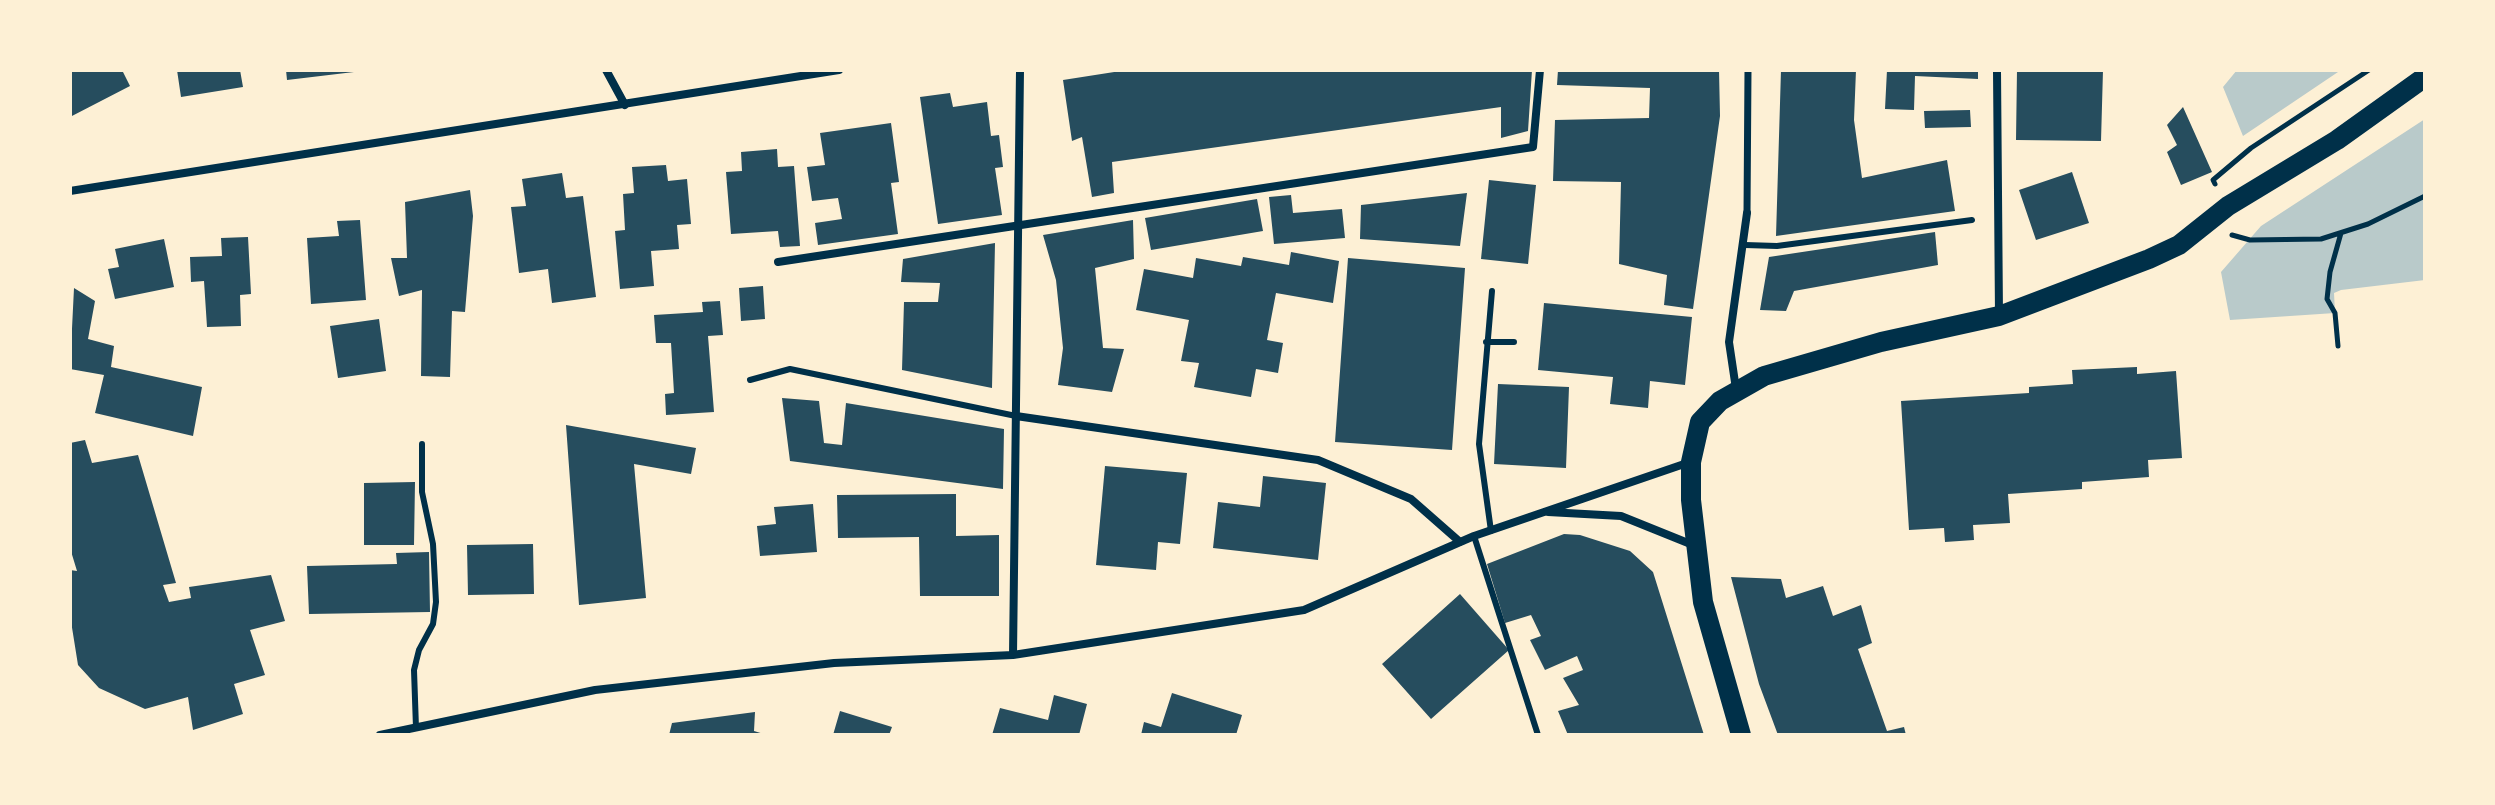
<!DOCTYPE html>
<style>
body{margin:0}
#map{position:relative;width:2495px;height:805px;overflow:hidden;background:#fdf0d5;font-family:"Golos Text",sans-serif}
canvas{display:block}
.frame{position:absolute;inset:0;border:72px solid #fdf0d5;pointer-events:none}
</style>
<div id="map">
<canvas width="2495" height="805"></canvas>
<div class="frame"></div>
</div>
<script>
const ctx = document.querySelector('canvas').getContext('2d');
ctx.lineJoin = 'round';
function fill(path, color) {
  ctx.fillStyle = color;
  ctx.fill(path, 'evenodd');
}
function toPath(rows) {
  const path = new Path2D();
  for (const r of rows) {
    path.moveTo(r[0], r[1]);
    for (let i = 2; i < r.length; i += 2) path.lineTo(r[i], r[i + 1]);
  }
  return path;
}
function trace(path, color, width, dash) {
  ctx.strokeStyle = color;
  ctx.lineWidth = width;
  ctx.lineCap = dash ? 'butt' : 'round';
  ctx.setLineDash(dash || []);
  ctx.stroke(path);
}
fill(toPath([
 [2237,70,2341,70,2243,136,2223,87],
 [2425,119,2425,280,2341,290,2334,293,2335,313,2230,320,2221,272,2261,226]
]), '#b9caca');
fill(toPath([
 [70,70,122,70,130,86,70,117],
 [177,70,240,70,243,87,181,97],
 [286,70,354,70,354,72,287,80],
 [1127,70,1532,70,1528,131,1501,138,1501,107,1112,162,1114,193,1092,197,1082,137,1072,141,1063,80],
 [1558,70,1719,70,1720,116,1693,309,1664,305,1667,275,1619,264,1621,182,1553,181,1555,120,1649,118,1650,88,1557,85],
 [1781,70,1856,70,1854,120,1862,178,1947,160,1955,211,1776,236],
 [1887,70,1978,70,1978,79,1915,76,1914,110,1885,109],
 [2017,70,2103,70,2101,141,2016,140],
 [950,93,953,107,987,102,991,136,999,135,1003,167,995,168,1002,215,938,224,920,97],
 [2183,107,2212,172,2181,185,2167,152,2177,145,2167,125],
 [1970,110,1971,127,1925,128,1924,111],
 [891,123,899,182,891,183,898,234,818,245,815,223,842,219,838,198,812,201,807,167,825,165,820,133],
 [777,149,778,167,794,166,800,246,780,247,778,231,731,234,726,172,742,171,741,152],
 [666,165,668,181,687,179,691,224,677,225,679,249,651,251,654,286,620,289,615,231,625,230,623,194,634,193,632,167],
 [2072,172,2089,223,2036,240,2019,190],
 [562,173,566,198,583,196,596,297,552,303,548,269,519,273,511,207,526,206,522,179],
 [1489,180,1536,185,1528,264,1481,259],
 [470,190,473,216,465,312,452,311,450,377,421,376,422,290,399,296,391,258,407,258,405,202],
 [1467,193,1460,246,1360,239,1361,205],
 [1291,195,1293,213,1342,209,1345,238,1274,244,1269,197],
 [1257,199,1263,231,1151,250,1145,218],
 [360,220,366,300,311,304,307,238,339,236,337,221],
 [1133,220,1134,259,1095,268,1103,348,1124,349,1112,392,1058,385,1063,348,1056,280,1043,235],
 [1935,232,1938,265,1794,291,1786,311,1760,310,1769,257],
 [248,237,251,294,240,295,241,326,207,327,204,281,191,282,190,257,222,256,221,238],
 [164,239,174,287,115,299,108,269,119,267,115,249],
 [995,243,992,388,902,370,904,302,938,302,940,283,901,282,903,259],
 [1291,252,1339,261,1333,303,1276,293,1267,340,1283,343,1278,373,1256,369,1251,397,1194,387,1199,363,1181,361,1189,320,1136,310,1144,269,1193,278,1196,258,1241,266,1243,257,1289,265],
 [1348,258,1465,268,1452,450,1335,442],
 [763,286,765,319,741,321,739,288],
 [74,288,95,301,88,339,114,346,111,367,202,387,193,436,95,413,104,375,70,369],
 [720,301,723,335,708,336,714,412,666,415,665,394,674,393,671,343,656,343,654,315,703,312,702,302],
 [1544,303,1692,317,1685,385,1650,381,1648,408,1610,404,1613,377,1538,370],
 [379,319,386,371,338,378,330,326],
 [2137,367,2137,374,2176,371,2182,458,2148,460,2149,477,2082,482,2082,489,2008,494,2010,523,1973,525,1974,540,1945,542,1944,528,1909,530,1901,401,2029,393,2029,387,2073,384,2072,370],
 [1498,384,1569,387,1566,468,1494,464],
 [782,398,819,401,824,443,842,445,846,403,1004,429,1003,489,790,461],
 [566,425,696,448,691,474,634,464,646,598,579,605],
 [85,440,92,463,138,455,176,583,163,585,169,602,191,598,189,587,271,575,285,621,250,630,265,675,234,684,243,714,193,730,188,697,145,709,99,688,78,665,70,615,70,570,77,571,70,548,70,443],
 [1105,466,1187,473,1180,544,1158,542,1156,570,1096,565],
 [1263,476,1326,483,1318,560,1213,548,1218,502,1260,507],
 [415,482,414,545,364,545,364,483],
 [956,494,956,536,999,535,999,596,920,596,919,537,838,538,837,495],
 [813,504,817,552,760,556,757,526,776,524,774,507],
 [1564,534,1580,535,1630,551,1653,572,1704,735,1568,735,1558,711,1579,705,1563,678,1583,670,1577,656,1545,670,1530,640,1541,636,1531,615,1505,623,1487,564],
 [533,544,534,594,468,595,467,545],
 [429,552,430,612,309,614,307,566,397,564,396,553],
 [1731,577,1781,579,1786,598,1823,586,1833,616,1861,605,1872,643,1858,649,1887,731,1904,727,1906,735,1778,735,1759,684],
 [1460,594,1509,650,1431,719,1382,664],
 [1172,693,1242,715,1236,735,1141,735,1144,722,1161,727],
 [1054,695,1087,704,1079,735,992,735,1000,708,1048,720],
 [840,711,892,727,889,735,833,735],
 [755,712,754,731,767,735,669,735,672,723]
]), '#264d5e');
trace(toPath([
 [2215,184,2213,180,2251,148,2369,70],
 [2232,235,2250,240,2321,239,2368,224,2425,196],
 [2338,346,2335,313,2327,299,2330,272,2341,233]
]), '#003049', 5);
trace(toPath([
 [1745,245,1777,246,1972,220],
 [1486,342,1514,342],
 [750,380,790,369,1016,416],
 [1491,531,1479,444,1492,291],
 [1474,536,1538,735],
 [416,728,414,670,419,650,433,624,436,602,433,544,422,492,422,444]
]), '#003049', 6);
trace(toPath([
 [1747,213,1748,70]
]), '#003049', 7);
trace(toPath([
 [606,70,625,105],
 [1997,70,1999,315],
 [70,191,839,70],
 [778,262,1533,147,1540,70],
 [1736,389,1729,342,1747,213],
 [1016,416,1318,460,1411,499,1460,542],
 [1548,512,1621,516,1693,545],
 [1013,655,1020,70],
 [380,735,595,690,834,663,1013,655,1304,610,1474,536,1690,462]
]), '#003049', 8);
trace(toPath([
 [1741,735,1703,602,1691,500,1691,462,1700,422,1720,401,1764,376,1881,342,1999,316,2149,259,2179,245,2228,206,2337,140,2425,77]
]), '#003049', 20);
</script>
